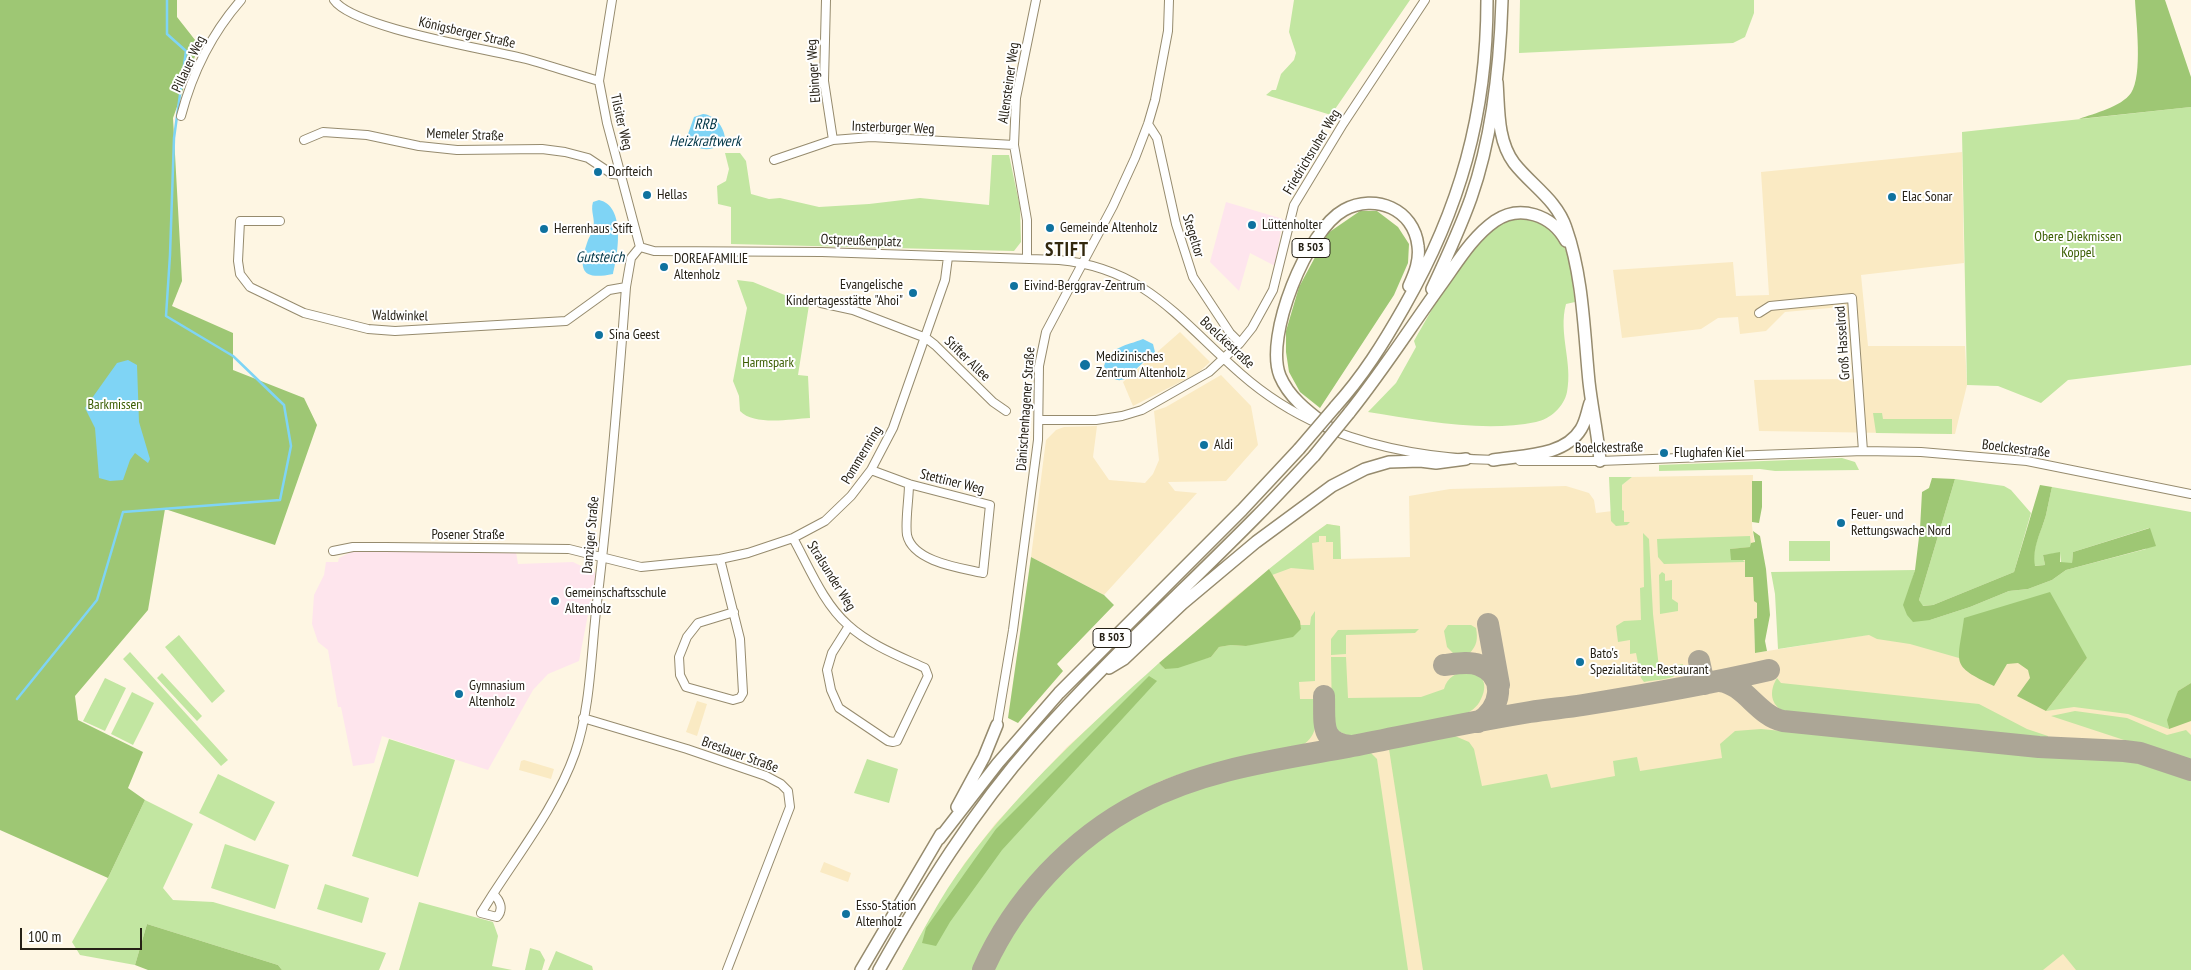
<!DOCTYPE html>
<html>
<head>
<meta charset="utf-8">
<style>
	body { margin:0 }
	#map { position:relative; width:2191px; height:970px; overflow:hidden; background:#fef6e3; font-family:"PT Sans Narrow",sans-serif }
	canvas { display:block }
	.scale { position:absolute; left:20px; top:928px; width:122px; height:22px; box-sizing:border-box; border:2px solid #262116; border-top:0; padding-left:6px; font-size:15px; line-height:18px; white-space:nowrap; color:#262116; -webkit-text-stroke:4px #fff; paint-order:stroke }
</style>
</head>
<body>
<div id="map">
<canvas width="2191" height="970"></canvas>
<div class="scale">100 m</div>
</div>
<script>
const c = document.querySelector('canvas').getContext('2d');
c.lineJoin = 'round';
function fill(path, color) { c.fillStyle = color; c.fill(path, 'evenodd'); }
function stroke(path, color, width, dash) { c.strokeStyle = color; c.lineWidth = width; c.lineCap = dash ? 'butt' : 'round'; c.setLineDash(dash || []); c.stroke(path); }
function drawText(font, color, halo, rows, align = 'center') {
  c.font = font + ' "PT Sans Narrow",sans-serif'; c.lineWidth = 4; c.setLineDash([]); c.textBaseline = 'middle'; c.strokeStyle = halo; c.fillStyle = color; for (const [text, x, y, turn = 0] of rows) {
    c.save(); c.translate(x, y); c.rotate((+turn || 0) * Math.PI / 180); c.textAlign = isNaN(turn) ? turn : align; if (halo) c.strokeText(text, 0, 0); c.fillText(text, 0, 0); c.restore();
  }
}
const built = new Path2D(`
	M1962,152l2,111 -103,12 7,71h97l2,39 -12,49 -196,-3 -5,-51 99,-1 -6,-68 -6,-4 -56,5 -19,19 -26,3 -2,-17 -20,1 -17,11 -79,9 -9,-68 120,-8 3,34 33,-1 -8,-123z
	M1180,332l30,30 -12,11 -65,33 -10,-24z
	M1221,375l30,31 7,39 -32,36 -58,1 7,9 22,2 -93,102 -73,-38 15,-117 10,-10 8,-3 33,-1 -4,31 16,23 36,3 8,-9 6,-14 -5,-49 12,-4z
	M1753,475l-1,51 6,46 -1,47h-3l1,34 162,-26 274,-81v424h-1289l23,-43 39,-63 31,-40 72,-77 163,-146 83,-67 14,-10 13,2 1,33 69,-2 -1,-61 41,-7 116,-3 23,7 5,7 2,13 25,-3 1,-25 10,-8z
	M697,701l10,3 -10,32 -11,-4z
	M524,760l30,9 -3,10 -32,-9 2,-9z
	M824,862l27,11 -3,9 -28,-10z`);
const education = new Path2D(`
	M1226,202l57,17 -8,47 -25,-13 -11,38 -29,-29z
	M351,552h165l2,12 55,-2 23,11 -17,88 -31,13 -15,16 -45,80 -106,-34 -8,27 -21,3 -12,-59h-3l-10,-57 -10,-8 -6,-18 2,-29 10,-20 2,-13h12l1,-4z`);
const green = new Path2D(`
	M1294,0h116l-79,115 -65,-20 6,-5h4l5,-16 13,-14 2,-7 -7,-21z
	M1520,0h234v13l-9,24 -12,6 -214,10z
	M2191,107v258l-123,15 -27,23 -43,-17 -31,-1 -5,-253z
	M725,153h15l6,8 5,33 18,5 11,-1 39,9 50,-3 51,-6 69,7 3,-50h17l11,52 1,35 -7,9 -283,-7v-37l-13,-3 -1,-18 9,-5 3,-12z
	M1529,217c42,14 41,47 46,85l-9,2c-8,29 7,59 1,88 -3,15 -17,27 -31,30 -53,11 -116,-2 -168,-10l28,-29 20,-36 -2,-6c19,-32 55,-102 88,-119 9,-4 17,-4 27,-5z
	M737,280l16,2 56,23 -11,70 10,1 2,42c-19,1 -56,8 -70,-7l-1,-15 -6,-15 14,-73z
	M1873,413h9l1,6h69v15l-76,-1z
	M1842,458l13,4 4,8 -84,1 -15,-2 -101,2v-6z
	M1609,477h23l-10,8v25l2,1v11h6l-3,3 -11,1 -5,-5z
	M1955,479l49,7 7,4 20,23 -17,59 -81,33 -11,1 -3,-6z
	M2052,487l139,25v171l-13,8 -10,35 1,3 -41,-15 -54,-7 -28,4 41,-53 -122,-40 -6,40 -49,-14 -33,-5 -8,-4 -91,14 -3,-55 -4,-22 144,-2 -5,17 20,33 40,-13 39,-16 19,-2 24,-9 14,-10 80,-21 3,-21 -76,24 -1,11h-11l-1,-10 -17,2 2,10 -11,1c-2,-20 7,-33 12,-51 2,-10 4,-19 6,-28z
	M1327,524l13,2 1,33h-8v-17h-7v-6h-7v6l-7,1 2,27 -23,-2 -19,7 -3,-6 44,-35z
	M1643,533l6,6 4,75 6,54 24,-4c-1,17 -26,15 -39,18l-3,-4 -5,-25 -6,1v-14l-12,2 -2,-16 8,-5 17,-1 -1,-32 4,-1z
	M1750,536l1,11 -21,2 15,13 -81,2 -6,-7 -1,-18z
	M1789,541h41v20h-41z
	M1662,572l3,2v7l7,-1v19l6,4v8l-18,3 -1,-39z
	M1315,611v70l-16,1 1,17h15c1,20 5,36 -14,47 -47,10 -96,17 -140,35 -11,5 -22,12 -33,19 -71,40 -121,96 -155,170h-71c19,-36 39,-75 64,-108 55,-74 124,-137 193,-199l6,6 46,-12 8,-10 12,-2 15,1 55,-17 -1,-4h10l1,-8z
	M1448,625h23l5,3c2,11 1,17 -6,25l-16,1 -7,-7 -3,-16z
	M1419,629l-4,4 -69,2v19l-15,1v-16l7,-9z
	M179,635l46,56 -13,12 -47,-56z
	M130,652l98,108 -7,6 -98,-107z
	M1331,657h15l2,41 73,-1 23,-8c7,-27 53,-21 37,10 -4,9 -11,13 -20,17l-112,20 -11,-5 -6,-9z
	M162,673l40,43 -5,5 -40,-43z
	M105,678l21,10 -21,43 -22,-10z
	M1777,678l4,5 198,21 48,25 21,7v3l-263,-27c-15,-7 -16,-21 -8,-34z
	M132,692l22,11 -21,42 -22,-11z
	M2075,711l52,7 40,17 19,-5 5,5v27l-140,-46z
	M1761,729l300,29h63l23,5 44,15v192h-115l-13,-16 -20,16h-620l-34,-221 66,-13 14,6 5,7 8,37 65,-12 4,14 64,-12 -2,-15 24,-4 3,14 82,-13 -2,-14 15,-13z
	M389,739l66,21 -37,117 -66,-21z
	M1370,752l7,7 31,211h-414c40,-86 119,-158 212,-184 53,-15 109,-23 164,-34z
	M867,759l31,10 -9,34 -35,-10z
	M218,774l57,28 -20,39 -56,-28z
	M145,800l48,24 -30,64 10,12 40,2 173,51 -7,17h-97l-4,-5 -131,-41 -12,41 -55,-10 -8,-13 36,-64z
	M225,844l64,21 -14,44 -64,-21z
	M325,884l44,14 -7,25 -45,-14z
	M419,902l74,20 5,14 -6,30 20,4h-113z
	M530,948l10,3 5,9 -3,10h-17z
	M556,951l36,15 1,4h-45z`);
const forest = new Path2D(`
	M0,0h177v17l22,28 -26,73 9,163 -10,25 61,27v37l71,28 13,27 -42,120 -110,-36 -17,101 -73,86 3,24 65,32 -15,36 17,12 -37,78 -108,-48z
	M2135,0h30l26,77v30l-112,12c16,-6 42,-12 52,-26 12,-18 5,-72 4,-93z
	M1360,211h17l21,16 11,17 -1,19 -14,32 -74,113 -20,-16 -11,-20 -3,-20v-21l13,-44 29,-54z
	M1932,478l23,1 -36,121 4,6 10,-1 81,-33 26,-87 12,2c-2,9 -4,18 -6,28 -5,18 -14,32 -11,51l10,-1 -2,-10 17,-3v10l12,1 1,-11 77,-24 6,18 -90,24 -14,10 -24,9 -19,2 -39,16 -40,13 -17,2 -6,-7 -4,-10 12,-35 5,-41 2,-37 7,-4z
	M1752,481h10v26l-3,16 -7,-1z
	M1753,531l7,5 6,33 4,46 -5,26 2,10 -12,2 -1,-34 3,-1v-15l-3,-2 -1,-24h-8v-17h-14l-1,-11 20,-2 1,-4 4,-1z
	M1031,557l73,38 10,10 -57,59 6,7 -45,52 -10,-5z
	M1269,569l31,52 1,8 -8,8 -47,9 -15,-1 -12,2 -8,10 -33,11 -13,1 -6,-6z
	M2050,592l37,66 -41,53 -29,-15 13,-18 -2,-8 -10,-7 -11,1 -13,22c-45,-21 -36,-22 -30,-68z
	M1149,676l8,5 -155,169 -52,72 -14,24 -14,-3 4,-15 70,-99z
	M2191,683v38l-22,8 -2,-9 11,-29z
	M147,924l131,41 4,5h-134l-13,-5z`);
const water = new Path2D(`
	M703,114c12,1 21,13 22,24l-5,8c-12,5 -21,4 -31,-3l-1,-9 6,-17z
	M599,200c27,6 19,54 14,74 -29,6 -36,-2 -26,-31 1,-5 5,-9 6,-14 3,-10 -3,-17 0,-27z
	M1143,339l10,5 2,8 -30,27c-11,4 -16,-3 -21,-13 6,-20 22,-20 39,-27z
	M128,360l9,5 2,57 11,37 -2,4 -13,-10 -5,7 -7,20 -13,1 -11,-3 -4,-50 -10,-20 32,-45z`);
const stream = new Path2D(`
	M17,699l80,-99 26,-88 157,-12 11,-54 -7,-41 -51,-49 -67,-40 4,-61 4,-117 12,-87 -19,-17v-34`);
const taxiway = new Path2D(`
	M1488,624l11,61
	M1699,661l5,23
	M1444,665c10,-1 25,-4 35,0 29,11 22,45 -1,57
	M1720,681c25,3 38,35 63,40l256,26 85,4 16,2 51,17
	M1324,696c1,26 -5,46 26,50
	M983,970c31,-70 89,-132 157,-167 65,-34 137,-43 208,-56 61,-12 121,-25 182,-35 18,-3 35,-4 53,-7 62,-10 125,-21 186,-35`);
const minor = new Path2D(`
	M334,0c19,28 154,49 192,59 25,7 49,15 73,22
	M612,0l-13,81 8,42 33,124
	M826,0l-2,81 9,59
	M181,116c11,-42 31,-83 60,-116
	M1148,124l9,14 19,86 17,53 37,56 10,10
	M304,140l19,-8 44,3 52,11 38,4 85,-1 23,3 23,6 24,16 9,1
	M774,160l59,-20 38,-3 143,8
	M280,221h-40l-2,40 2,13 10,13 54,26 64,16 27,2 171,-10 43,-31 17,-3
	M640,247l14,4 168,1 237,8c87,8 122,62 182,114 24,21 50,38 80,51
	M1027,259v-39l-13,-75 2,-47 20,-98
	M821,303l32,7 73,28 9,7 58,57 13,9
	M1759,313l11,-7 82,-8 11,153
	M1039,420h57l26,-4 20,-6 67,-38 31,-29 12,-15 21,-38 21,-85 49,-81 82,-124
	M1331,430c52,20 110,29 165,30
	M1520,461h80l263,-10 58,1 106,9 164,33
	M871,470l38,14 81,21 -7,68c-22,-5 -70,-11 -76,-38 -2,-14 2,-36 2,-51
	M793,538c16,29 30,65 55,87 22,20 51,31 77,43l3,8 -31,65 -4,1 -5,-1 -49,-33 -8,-18 -4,-20 5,-17 17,-27
	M333,551l20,-4h33l183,2 72,18 79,-8 28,-6 45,-15 32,-17 26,-25 20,-26 22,-42 52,-148 3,-23
	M720,559l20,80 3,54 -3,5 -7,2 -47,-13 -6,-12 -1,-18 8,-20 11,-14 36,-11
	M583,718l104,31 79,27 15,8 7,7 2,16 -63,163
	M997,725l16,-95 25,-190 1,-74 7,-34 67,-126 22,-48 13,-34 7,-24 13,-69 1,-31
	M493,894c29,-45 64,-90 82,-141 15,-43 16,-96 21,-142 13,-107 22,-216 30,-324l5,-29 9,-11
	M493,894c7,6 11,15 4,23l-16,-4z`);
const highway = new Path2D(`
	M1497,82c2,27 0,58 17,81 17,22 43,37 52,65 17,48 18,104 23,154 3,27 9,53 11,79
	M1432,289c14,-30 28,-60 39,-91 22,-63 29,-131 31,-198
	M1335,407c28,-31 48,-63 69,-100 56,-98 83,-193 83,-307
	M1349,413c33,-41 61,-85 92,-128 16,-22 31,-48 54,-64 25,-17 57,-6 71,20
	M1332,430c-19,-15 -42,-30 -52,-54 -16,-39 27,-146 64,-166 31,-17 70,-1 74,36 2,14 -3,27 -9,40
	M1493,460c29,-5 71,-3 88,-31 5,-8 6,-17 9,-26
	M1109,668l15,-9 58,-55 74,-62 76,-56 33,-17 24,-7 31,-1 16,2 30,-4
	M957,807l27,-50 13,-32
	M939,839l59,-76 61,-70 183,-183 57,-61
	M861,970l80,-136
	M879,970c45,-80 94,-159 155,-228 70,-79 149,-151 223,-226 19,-19 38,-40 57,-60`);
const highwayBridge = new Path2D(`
	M1299,449l36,-42
	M1314,456l35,-43`);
const markers = [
	[598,172,5,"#0f729f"],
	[647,195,5,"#0f729f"],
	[1892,197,5,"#0f729f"],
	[1252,225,5,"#0f729f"],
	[1050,228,5,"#0f729f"],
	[544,229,5,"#0f729f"],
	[664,267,5,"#0f729f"],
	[1014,286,5,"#0f729f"],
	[913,293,5,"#0f729f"],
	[599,335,5,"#0f729f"],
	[1085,365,6,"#0f729f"],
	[1204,445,5,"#0f729f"],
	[1664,453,5,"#0f729f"],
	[1841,523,5,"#0f729f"],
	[555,601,5,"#0f729f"],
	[1580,662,5,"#0f729f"],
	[459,694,5,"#0f729f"],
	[846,914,5,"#0f729f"]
];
const shields = [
	[1311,248,38],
	[1112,638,38]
];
const shieldNames = [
	["B 503",1311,248],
	["B 503",1112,638]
];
const streetNames = [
	["Königsberger Straße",467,33,13],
	["Pillauer Weg",189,64,-65],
	["Elbinger Weg",814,71,-94],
	["Allensteiner Weg",1009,83,-82],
	["Tilsiter Weg",621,122,77],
	["Insterburger Weg",893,128,2],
	["Memeler Straße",465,135,2],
	["Friedrichsruher Weg",1312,152,-59],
	["Stegeltor",1193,236,73],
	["Ostpreußenplatz",861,241,2],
	["Waldwinkel",400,316,1],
	["Boelckestraße",1227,343,43],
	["Groß Hasselrod",1843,343,-94],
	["Stifter Allee",967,359,44],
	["Dänischenhagener Straße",1026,409,-86],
	["Boelckestraße",1609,448,-1],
	["Boelckestraße",2016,449,7],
	["Pommernring",862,455,-59],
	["Stettiner Weg",952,482,14],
	["Posener Straße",468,535],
	["Danziger Straße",591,535,-85],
	["Stralsunder Weg",831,576,58],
	["Breslauer Straße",740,755,20]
];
const poiNames = [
	["Dorfteich",608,172],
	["Hellas",657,195],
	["Elac Sonar",1902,197],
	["Lüttenholter",1262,225],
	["Gemeinde Altenholz",1060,228],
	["Herrenhaus Stift",554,229],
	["DOREAFAMILIE",674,259],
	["Altenholz",674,275],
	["Evangelische",903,285,"right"],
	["Kindertagesstätte \"Ahoi\"",903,301,"right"],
	["Eivind-Berggrav-Zentrum",1024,286],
	["Sina Geest",609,335],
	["Medizinisches",1096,357],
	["Zentrum Altenholz",1096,373],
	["Aldi",1214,445],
	["Flughafen Kiel",1674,453],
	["Feuer- und",1851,515],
	["Rettungswache Nord",1851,531],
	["Gemeinschaftsschule",565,593],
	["Altenholz",565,609],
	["Bato's",1590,654],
	["Spezialitäten-Restaurant",1590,670],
	["Gymnasium",469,686],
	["Altenholz",469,702],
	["Esso-Station",856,906],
	["Altenholz",856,922]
];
const parkNames = [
	["Obere Diekmissen",2078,237],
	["Koppel",2078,253],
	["Harmspark",768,363],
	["Barkmissen",115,405]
];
const waterNames = [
	["RRB",705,125],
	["Heizkraftwerk",705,142],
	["Gutsteich",600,258]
];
const districtNames = [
	["STIFT",1067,251]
];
fill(built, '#faeac3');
fill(education, '#fee5ed');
fill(green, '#c2e6a1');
fill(forest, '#9ec774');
fill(water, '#7fd4f5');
stroke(stream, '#7fd4f5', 2.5);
stroke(taxiway, '#aca696', 22);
stroke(minor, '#968b6e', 10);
stroke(highway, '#968b6e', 14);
stroke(minor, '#fff', 8);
stroke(highway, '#fff', 11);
stroke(highwayBridge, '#968b6e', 14, []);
stroke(highwayBridge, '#fff', 11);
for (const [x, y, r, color] of markers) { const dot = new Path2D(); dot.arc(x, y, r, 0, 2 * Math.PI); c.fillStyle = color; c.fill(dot); stroke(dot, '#fff', 2); }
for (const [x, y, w] of shields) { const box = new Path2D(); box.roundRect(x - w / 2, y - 9.5, w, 19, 4); c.fillStyle = '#fff'; c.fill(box); stroke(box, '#262116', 1); }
drawText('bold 12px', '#262116', null, shieldNames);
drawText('14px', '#262116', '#fff', streetNames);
drawText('14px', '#262116', '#fff', poiNames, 'left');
drawText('14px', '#3a5d00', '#fff', parkNames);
drawText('italic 15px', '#003546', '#fff', waterNames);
c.letterSpacing = '1px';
drawText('bold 19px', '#32280e', '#fff', districtNames);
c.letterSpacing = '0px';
</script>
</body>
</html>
